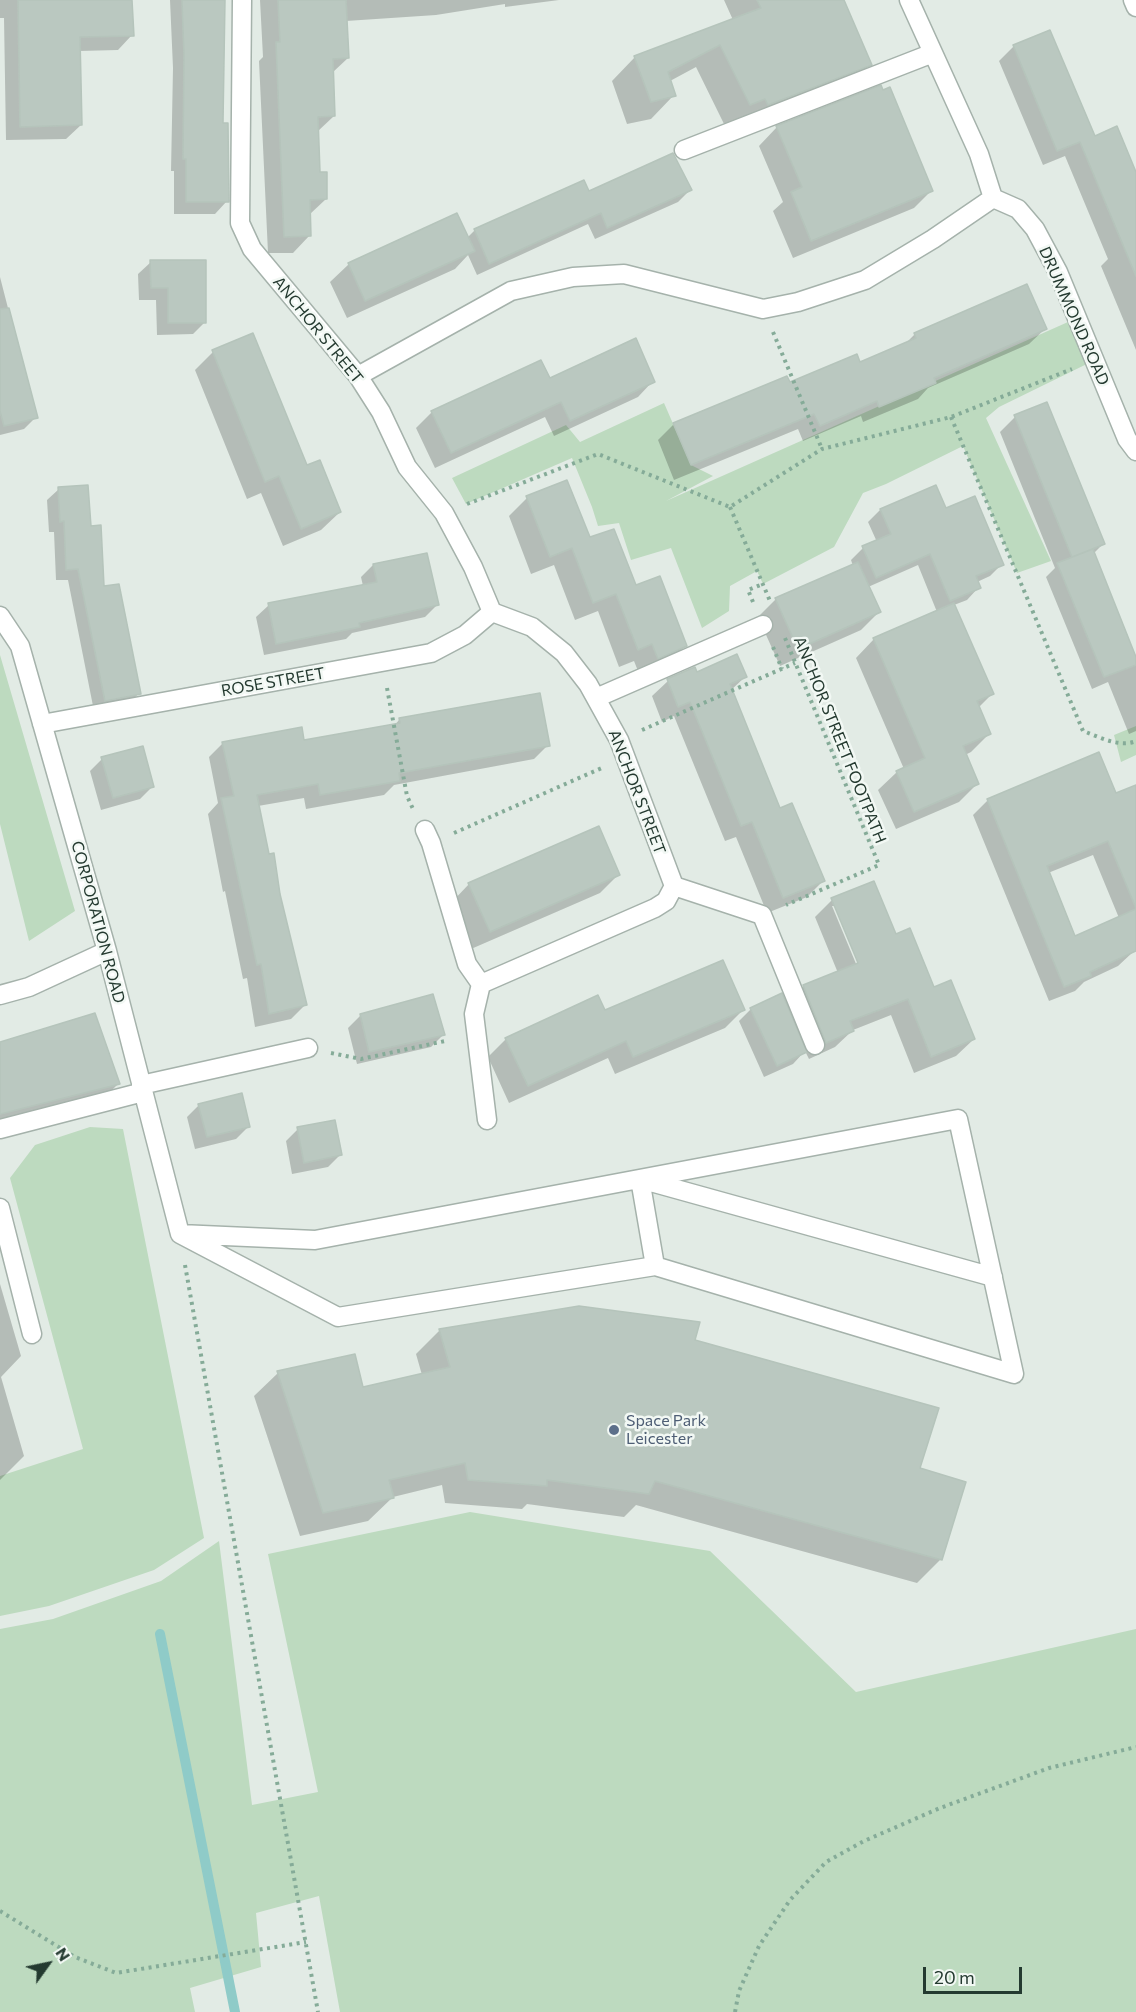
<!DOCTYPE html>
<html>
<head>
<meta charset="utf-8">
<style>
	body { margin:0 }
	#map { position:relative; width:1136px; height:2012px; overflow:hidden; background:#e2ebe5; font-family:Commissioner,sans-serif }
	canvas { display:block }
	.north { position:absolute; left:18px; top:1934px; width:60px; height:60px; -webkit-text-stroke:4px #f2f8f4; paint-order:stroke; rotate:57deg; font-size:16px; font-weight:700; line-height:24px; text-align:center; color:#243a30 }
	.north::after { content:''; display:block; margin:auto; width:21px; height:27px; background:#243a30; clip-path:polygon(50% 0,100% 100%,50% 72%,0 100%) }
	.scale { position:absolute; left:923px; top:1967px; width:99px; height:27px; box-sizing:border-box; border:3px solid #243a30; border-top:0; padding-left:8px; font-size:18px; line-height:21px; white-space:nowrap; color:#243a30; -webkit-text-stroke:4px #f2f8f4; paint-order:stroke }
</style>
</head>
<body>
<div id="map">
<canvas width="1136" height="2012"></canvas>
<div class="north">N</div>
<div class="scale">20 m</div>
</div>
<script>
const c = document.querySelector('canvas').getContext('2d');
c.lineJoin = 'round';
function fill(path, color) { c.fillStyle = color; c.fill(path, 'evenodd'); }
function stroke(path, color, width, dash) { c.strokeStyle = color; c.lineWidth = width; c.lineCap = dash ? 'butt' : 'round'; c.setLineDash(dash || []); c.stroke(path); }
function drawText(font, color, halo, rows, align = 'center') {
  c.font = font + ' Commissioner,sans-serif'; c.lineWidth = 5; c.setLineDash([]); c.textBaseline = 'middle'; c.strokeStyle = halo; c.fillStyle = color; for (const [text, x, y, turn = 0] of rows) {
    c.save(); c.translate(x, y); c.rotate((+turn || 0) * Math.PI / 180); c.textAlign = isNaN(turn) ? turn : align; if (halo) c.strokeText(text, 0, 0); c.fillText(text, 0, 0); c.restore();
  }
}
const green = new Path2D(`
	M1077,318l18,42 -96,47 -13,11 65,143 -34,12 -54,-127 -77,38 -23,9 -29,54 -71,37 -6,-13 -27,15 -1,25 -27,17 -31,-80 -40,12 -12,-37 -21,3 -6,-19 -20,-49 -106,46 -14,-26 114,-53 14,17 84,-39 27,62 22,11 -47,25z
	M0,655l75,256 -46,30 -29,-117z
	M1136,726v29l-15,7 -7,-27z
	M90,1127l33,2 81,409 -50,32 -105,36 -49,10v-140l83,-27 -73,-271 25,-33z
	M470,1512l240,39 146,141 280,-63v383h-796l-21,-116 -63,17 5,54 -71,21 5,24h-195v-383l53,-10 108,-38 58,-40 33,264 66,-13 -50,-238z`);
const shadow = new Path2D(`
	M0,0h131l1,35 -14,15 -39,1 2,74 -15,14 -60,1 -2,-122h-4z
	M170,0h53l-2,124 6,77 -12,13h-41v-43h-3l2,-103z
	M260,0h299l-54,7v-3l-69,11 -90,6 2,37 -16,15 2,43 -17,16 2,42 7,25 -17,16 1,20 -17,18h-25l-9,-192 4,-4z
	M724,0h119l27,64 -23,24 -121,40 -30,-61 -26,14 4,14 -23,24 -24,5 -15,-43 23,-24 98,-37z
	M1014,46l80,92 42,38v174l-35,-84 7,-7 -43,-103 -22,9 -44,-104z
	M777,127l155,63 -18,18 -121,50 -20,-47 10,-9 -24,-56z
	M690,190l-12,12 -83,37 -7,-15 -111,51 -9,-20 -13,14 -108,49 -17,-36 19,-18 118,-26 8,-8 113,-37z
	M151,262l54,60 -12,12 -36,1 -1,-35h-17l-1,-26z
	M0,277l36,140 -12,12 -24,6z
	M1046,328l-17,16 -101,44 -10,11 -55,23 -2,-6 -58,25 -5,-12 -124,51 -16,-40 16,-16 185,-60 46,-20 10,-10z
	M213,352l93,115 34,45 -19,18 -38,16 -22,-53 -14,6 -52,-129z
	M549,380l104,1 -15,16 -84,39 -9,-19 -110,51 -19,-40 16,-16z
	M1015,417l88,127 -10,10 43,107v70l-7,3 -21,-52 -16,7 -46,-112 9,-9 -55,-136z
	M935,487l10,23 57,54 -12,12 -13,6 2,5 -12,13 -13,5 39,88 -15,15 11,26 -18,18 -6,3 12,29 -18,18 -63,27 -18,-39 19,-18 7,-3 -48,-111 18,-19 63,-27 -19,-47 -50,22 11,25 -18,18 -81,36 -22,-49 18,-18 77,-33 -2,-6 12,-12 14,-6 -9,-20 12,-12z
	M59,489l30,38 14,61 36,105 -11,12 -34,6 -26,-131h-12l-2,-48h-5l-2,-32z
	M527,498l62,41 46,48 50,59 -18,18 -27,12 -6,-15 -15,6 -21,-56 -23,9 -21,-55 -23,9 -22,-58z
	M373,565l64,40 -12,12 -73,16 -6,6 -82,16 -8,-38 13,-12 94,-19 -2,-9z
	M696,674l49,3 -15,14 49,119 44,71 -16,16 -40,16 -31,-76 -11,4 -51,-125 -12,6 -10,-26 16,-15z
	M399,720l149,25 -14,14 -140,26 -10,10 -78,14 -2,-11 -46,8 10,49 37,150 -14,14 -36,8 -8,-49 -4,1 -18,-88 -2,1 -15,-78 10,-11 -9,-46 14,-14 80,-1 91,-16z
	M102,759l50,28 -12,12 -39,11 -11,-39z
	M1136,786v155l-3,11 -15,14 -34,16 -9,9 -26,10 -76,-186 15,-15 127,-5zM1093,855l26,63 -45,20 -26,-65z
	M619,874l-19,19 -129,56 -20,-46 18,-19z
	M832,900l63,36 39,53 40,50 -18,17 -42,17 -23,-58 -38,15 -18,17 -26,12 -4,-8 -12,13 -29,13 -25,-56 12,-12 33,-3 20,-20 34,-13 -23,-56zM832,906h4l26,64 -3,1z
	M743,1010l-18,18 -110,46 -7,-16 -99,45 -21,-46 18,-18 98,-27z
	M360,1016l83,19 -12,12 -74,17 -9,-36z
	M0,1043l118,41 -23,23 -95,24z
	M199,1105l49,22 -12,12 -41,10 -8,-32z
	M298,1129l42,26 -12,12 -36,7 -6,-33z
	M0,1284l21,72 -20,21 23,79 -24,24z
	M440,1330l253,11 226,128 45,14 -24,77 -23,23 -281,-78 -12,12 -97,-13 -5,5 -77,-6 -3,-18 -49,12 -25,24 -68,15 -46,-140 24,-23 84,16 60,-14 -6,-21z`);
const stream = new Path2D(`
	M160,1634l75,378`);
const building = new Path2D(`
	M18,0h114l2,36 -54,1 2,88 -62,2z
	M182,0h43l-2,123h5l1,79h-43v-43h-3l1,-104z
	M278,0h68l3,58 -16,1 2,57 -17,1 2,55h7v27l-17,1 1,36 -27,1 -8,-195h4z
	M757,0h87l28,65 -104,40 -3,-6 -15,6 -30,-60 -52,27 8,24 -25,6 -17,-46 127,-48z
	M1050,30l45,106 22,-10 19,46v104l-56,-134 -23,9 -44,-106z
	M881,85l2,5 7,-3 43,104 -122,50 -20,-49 11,-5 -26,-61z
	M673,153l19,37 -85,38 -6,-15 -112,51 -15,-35 110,-49 5,11z
	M457,213l18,38 -110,50 -17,-38z
	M150,260h56v63h-38v-35h-17z
	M1027,284l20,45 -113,49 2,5 -57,24 -2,-6 -57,25 -6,-12 -123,51 -18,-42 114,-47 3,6 67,-28 3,8 56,-24 -2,-5z
	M9,308l29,110 -34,8 -4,-15v-102z
	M253,333l54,132 13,-5 21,52 -40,17 -22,-53 -14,6 -53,-132z
	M636,338l19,44 -85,39 -9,-19 -110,51 -20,-42 110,-51 9,18z
	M1047,402l58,142 -33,13 -58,-142z
	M567,480l23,57 24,-8 22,56 24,-9 27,70 -29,13 -6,-15 -14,6 -22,-56 -23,9 -21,-55 -22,9 -24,-61z
	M88,485l3,41 10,-1 3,61 15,-2 22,110 -36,7 -27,-132 -12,1 -2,-49 -4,1 -2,-35z
	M936,485l10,23 29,-12 29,69 -28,11 5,12 -31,13 -20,-47 -54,24 -14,-32 29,-12 -11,-25z
	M1093,549l43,108v8l-32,12 -47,-114z
	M427,553l12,52 -80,18 1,4 -84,17 -8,-41 109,-21 -4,-18z
	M858,562l23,50 -83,37 -23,-51z
	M954,603l40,91 -17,7 14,33 -28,12 16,38 -65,28 -18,-41 29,-13 -52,-120z
	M737,654l10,23 -17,7 50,124 12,-5 33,78 -42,17 -31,-76 -11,4 -51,-124 -12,5 -11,-28 28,-12 2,5z
	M540,693l10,53 -151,27 1,8 -80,14 -2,-11 -61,11 12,59 5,-1 6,41 27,111 -38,9 -8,-50 -4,1 -36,-167 13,-2 -12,-54 80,-15 2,13 96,-17 -1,-5z
	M143,746l11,41 -41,11 -12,-41z
	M1099,752l17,41 20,-8v123l-28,-67 -61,25 28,70 61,-27v42l-46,21 1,4 -27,11 -77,-188z
	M599,826l21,49 -130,57 -22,-49z
	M874,881l22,53 14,-6 24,59 17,-7 24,59 -44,18 -23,-58 -58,22 4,10 -28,12 -23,-58 55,-22 -27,-65z
	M723,960l22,50 -112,47 -7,-16 -98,45 -23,-48 93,-43 7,15z
	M782,993l25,59 -30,14 -27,-58z
	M433,994l12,41 -76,17 -9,-38z
	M95,1013l25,71 -120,30v-72z
	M242,1093l8,34 -43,10 -9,-33z
	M335,1120l7,35 -38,8 -7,-36z
	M579,1306l121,16 -5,18 244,68 -19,60 46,14 -24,78 -287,-79 -6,13 -102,-14v6l-79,-6 -3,-17 -76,17 5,18 -71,15 -46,-142 78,-17 8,33 87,-20 -11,-38z`);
const path = new Path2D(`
	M773,332l49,117
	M951,417l132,314c17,6 36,17 53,10
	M467,504l131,-50 132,53 92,-58 129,-32 121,-48
	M730,507l40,94
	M753,602l-5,-12 15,-6
	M785,638l94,227 -93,40
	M773,647l9,22
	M387,688l20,108 6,13
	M642,730l153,-67
	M454,833l150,-66
	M331,1053l30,6 84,-18
	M185,1265l133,747
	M0,1911l75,46 41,16 190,-31
	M735,2012l4,-21 20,-45 31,-46 36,-38 38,-21 76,-33 109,-40 87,-21`);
const minor = new Path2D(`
	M242,0l-2,223 12,26 106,127 23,36 26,55 37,46 29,54 19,45 40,15 32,26 24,31 31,56 55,146 -8,15 -11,7 -174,76 -14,-20 -36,-121 -6,-13
	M909,0l70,154 14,44 25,11 17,20 23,43 69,167 9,12
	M1133,0l3,7
	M684,150l249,-97
	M358,376l153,-85 62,-14 51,-3 139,35 35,-7 67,-22 68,-41 60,-41
	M0,616l20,30 87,305 73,283
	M596,698l167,-73
	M42,724l389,-71 34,-18 27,-23
	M674,886l88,29 53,130
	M481,984l-7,30 13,106
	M0,995l29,-8 78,-36
	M141,1085l167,-37
	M958,1119l56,255 -359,-108 -317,51 -158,-83 135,6z
	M0,1129l143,-37
	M0,1208l32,126
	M655,1266l-15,-87 353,98`);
const markers = [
	[614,1430,6,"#5c6f8a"]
];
const streetNames = [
	["DRUMMOND ROAD",1074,316,66],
	["ANCHOR STREET",318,330,51],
	["ROSE STREET",273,682,-10],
	["ANCHOR STREET FOOTPATH",840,740,68],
	["ANCHOR STREET",637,792,69],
	["CORPORATION ROAD",98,922,75]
];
const serviceNames = [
	["Space Park",626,1421],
	["Leicester",626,1439]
];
fill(green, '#bddabf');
fill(shadow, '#0003');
stroke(stream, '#8fcbc8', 10);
fill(building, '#bac8c0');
stroke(building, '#b5c4bb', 1.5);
stroke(minor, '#a5b2ab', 21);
stroke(path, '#85ab98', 4, [3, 4.5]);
stroke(minor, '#fff', 18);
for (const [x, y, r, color] of markers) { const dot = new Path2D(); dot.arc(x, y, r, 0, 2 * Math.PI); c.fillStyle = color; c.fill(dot); stroke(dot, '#f2f8f4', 2); }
drawText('16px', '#243a30', '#f2f8f4', streetNames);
drawText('16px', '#4e5e75', '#f2f8f4', serviceNames, 'left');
</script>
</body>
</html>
